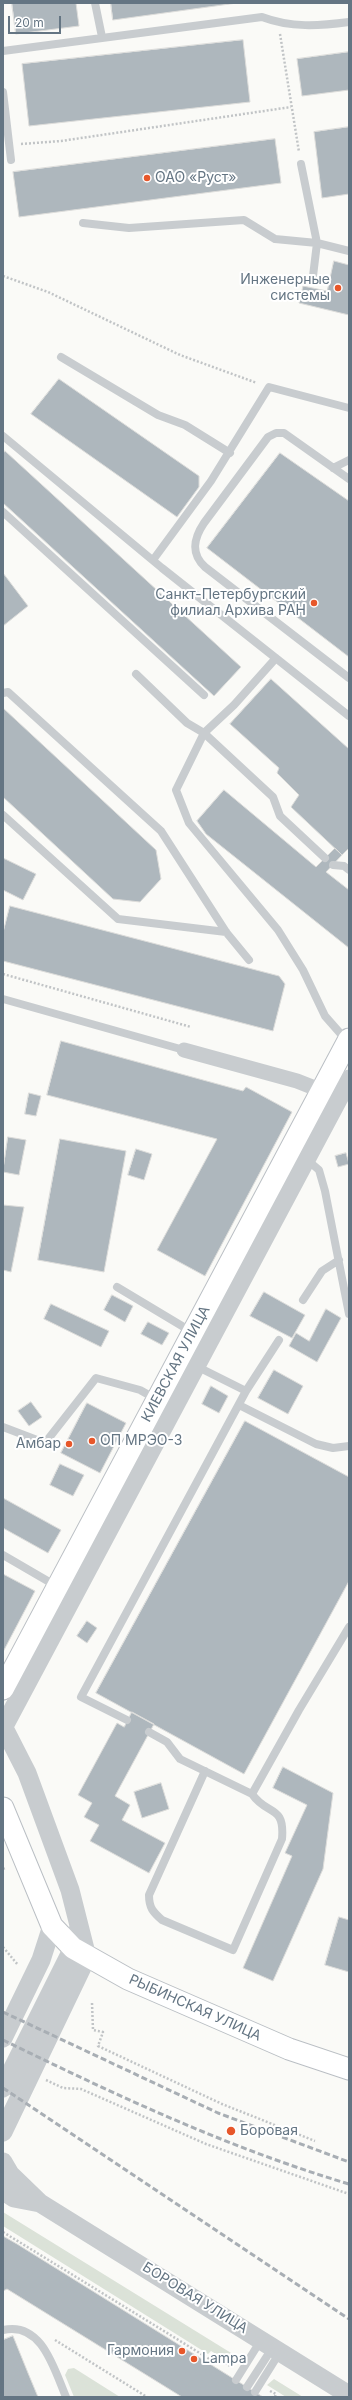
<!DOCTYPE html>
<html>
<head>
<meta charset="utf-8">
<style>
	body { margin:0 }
	#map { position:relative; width:352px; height:2400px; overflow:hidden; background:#fafaf7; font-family:Inter,sans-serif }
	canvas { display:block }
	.frame { position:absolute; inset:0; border:4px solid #647583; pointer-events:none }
	.scale { position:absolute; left:8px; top:16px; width:53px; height:18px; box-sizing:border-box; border:2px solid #647583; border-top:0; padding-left:5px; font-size:12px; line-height:14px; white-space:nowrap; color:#647583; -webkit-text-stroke:3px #fff; paint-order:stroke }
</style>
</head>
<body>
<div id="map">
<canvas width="352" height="2400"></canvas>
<div class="frame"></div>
<div class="scale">20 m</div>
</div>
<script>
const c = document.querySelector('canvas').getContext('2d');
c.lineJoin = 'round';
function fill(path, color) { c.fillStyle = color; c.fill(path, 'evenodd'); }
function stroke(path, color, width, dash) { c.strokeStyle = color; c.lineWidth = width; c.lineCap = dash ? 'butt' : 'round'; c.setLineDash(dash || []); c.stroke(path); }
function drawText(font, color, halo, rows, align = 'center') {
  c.font = font + ' Inter,sans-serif'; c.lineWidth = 4; c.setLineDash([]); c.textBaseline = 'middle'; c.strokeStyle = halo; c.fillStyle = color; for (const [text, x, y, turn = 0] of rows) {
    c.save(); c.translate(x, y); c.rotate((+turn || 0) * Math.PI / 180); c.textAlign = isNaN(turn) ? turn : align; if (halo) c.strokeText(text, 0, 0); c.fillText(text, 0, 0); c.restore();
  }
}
const green = new Path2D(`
	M3,2212l233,144 -1,9 -24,-14 -3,3 -205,-128z
	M74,2368l46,29h-46l-9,-22 3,-6z
	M274,2379l29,18h-17l-19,-12z`);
const building = new Path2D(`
	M12,3h64l3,23 -63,8z
	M111,3h126l-124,17z
	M243,40l7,62 -221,24 -7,-62z
	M349,52v38l-47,6 -5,-37z
	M349,127v67l-27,4 -8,-66z
	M275,139l6,44 -262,34 -6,-45z
	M334,261l15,4v50l-50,-12 4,-17 24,5z
	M59,379l140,97v11l-22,30 -146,-103z
	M5,451l236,216 -27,29 -211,-193v-49z
	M280,453l69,48v156l-142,-109z
	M3,573l25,33 -25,20z
	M271,679l78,70v99l-7,7 -51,-48 8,-12 -22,-22 2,-5 -49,-44z
	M3,708l153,142 5,29 -21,23 -27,-3 -110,-102z
	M224,790l92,77 19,-19 7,7 -16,17 23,18v58l-143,-114 -9,-13z
	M3,858l33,16 -13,26 -20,-10z
	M10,906l269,70 6,8 -12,47 -270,-70v-28z
	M61,1041l182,50 3,-4 46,25 -87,164 -48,-26 60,-111 -170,-44z
	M29,1093l12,3 -5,20 -11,-2z
	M8,1137l18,3 -7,35 -16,-3z
	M60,1139l66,12 -22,121 -66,-12z
	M136,1149l16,5 -8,26 -16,-5z
	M346,1153l3,11 -11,3 -3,-11z
	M3,1205l21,2 -13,65 -8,-2z
	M264,1292l41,23 -13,23 -42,-22z
	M112,1295l21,11 -8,16 -21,-12z
	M51,1304l58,27 -8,16 -57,-28z
	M326,1309l15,9 -24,44 -28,-16 7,-13 13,8z
	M148,1322l21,11 -7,12 -21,-11z
	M274,1370l29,16 -15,28 -30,-16z
	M211,1386l17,10 -9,17 -17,-9z
	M31,1402l11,15 -13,9 -11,-15z
	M87,1403l39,20 -26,50 -39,-20z
	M245,1421l104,56v104l-105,193 -148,-81z
	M60,1464l24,11 -11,21 -23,-11z
	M3,1498l58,32 -13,23 -45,-25z
	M3,1574l32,17 -32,61z
	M87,1621l10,7 -10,15 -10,-7z
	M132,1712l22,12 -39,72 15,9 -8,15 43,23 -16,30 -59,-32 9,-16 -15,-8 8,-14 -14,-8 39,-72 7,4z
	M283,1767l50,26 -10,76 -50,112 -30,-13 49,-112 -7,-3 22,-48 -34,-17z
	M161,1783l8,26 -27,9 -8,-26z
	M339,1917l10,3v52l-24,-7z
	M3,2236l14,8 246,153h-81l-175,-108 -4,2z
	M13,2336l15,37 10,24h-35v-57z`);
const path = new Path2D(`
	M280,34l19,118
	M21,144l40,-3 230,-34
	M3,276l45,16 132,63 77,28
	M3,974l188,53
	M3,1869l2,-1
	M3,1947l15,18
	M92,2003l1,27 10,2 -5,14 124,58 93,37
	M46,2080l17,8 18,1 125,55 143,50
	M3,2232l208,128 3,-5 16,11
	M55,2340l92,57
	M270,2391l6,3 -1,3`);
const service = new Path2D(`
	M95,3l7,34
	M3,51l259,-34c29,11 57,9 87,5
	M3,92l8,68
	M301,164l16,79 -4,33
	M83,223l46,5 115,-8 31,19 42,4 32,8
	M61,357l97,58 27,10 45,28
	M3,436l159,132 187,148
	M333,468l16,-8
	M349,479l-65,-46h-8l-8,4 -64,86c-10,15 -14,30 1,44l144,111
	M3,512l201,183
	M153,560l58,-79 58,-94 80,21
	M276,658l-42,47 -30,28 -28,57 13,33 89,107 25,40 22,46 22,25
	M136,674l51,49 17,10 69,64 7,19 45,42
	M3,693l5,-1 153,139 65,101 23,28
	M3,815l115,104 108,13
	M333,865l11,1 5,4
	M3,999l181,51
	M305,1158l14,12 6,21 24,123
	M117,1287l75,45
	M303,1300l19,-29 17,-11
	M196,1366l50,25
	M239,1405l77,39 17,4 16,-2
	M3,1427l42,16 51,-65 44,12 16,9
	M3,1555l55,32
	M127,1720l-46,-23 165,-306 33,-51
	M149,1732l18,10 13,17 72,35 47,-84 50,-83
	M205,1771l-56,124c0,13 4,17 13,25l71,30 49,-111c3,-35 -15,-23 -30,-45
	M3,2330c39,-9 51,39 63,67
	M236,2380l25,-40
	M247,2387l26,-40
	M255,2392l25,-40`);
const minor = new Path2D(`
	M184,1050l113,31 33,13`);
const tertiary = new Path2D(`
	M3,1726l24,47 43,117 17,67 -84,175
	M3,1728l346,-649
	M3,2038l38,-78 11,-34
	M3,2088l70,-140 2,-14
	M3,2162l7,12 30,29 309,192
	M3,2191l11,7 26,5`);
const secondary = new Path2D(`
	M3,1689l346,-650
	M3,1808l49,118 21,22 55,31 161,70 60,20`);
const rail = new Path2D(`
	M3,2012l215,101 131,49
	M3,2040c113,55 225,108 346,144
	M3,2088l346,231`);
const markers = [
	[147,178,4,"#e7572a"],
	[338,288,4,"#e7572a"],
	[314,603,4,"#e7572a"],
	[92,1441,4,"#e7572a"],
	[69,1444,4,"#e7572a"],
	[231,2131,5,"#e7572a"],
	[182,2351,4,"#e7572a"],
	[194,2359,4,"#e7572a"]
];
const poiNames = [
	["ОАО «Руст»",155,178],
	["Инженерные",330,280,"right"],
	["системы",330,296,"right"],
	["Санкт-Петербургский",306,595,"right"],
	["филиал Архива РАН",306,611,"right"],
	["ОП МРЭО-3",100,1441],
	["Амбар",61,1444,"right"],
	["Боровая",240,2131],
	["Гармония",174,2351,"right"],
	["Lampa",202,2359]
];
const streetNames = [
	["КИЕВСКАЯ УЛИЦА",176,1364,-62],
	["РЫБИНСКАЯ УЛИЦА",195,2008,24],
	["БОРОВАЯ УЛИЦА",195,2298,32]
];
fill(green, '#dbe2d8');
fill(building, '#aeb7bd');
stroke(building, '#dcdcda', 1);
stroke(secondary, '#babfc4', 23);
stroke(path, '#c1c4c6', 2.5, [2, 2]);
stroke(service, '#c8cccf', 8);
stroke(minor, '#c8cccf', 15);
stroke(tertiary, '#c8cccf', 19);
stroke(secondary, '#fff', 21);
stroke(rail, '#a8aeb4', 3, [6, 3]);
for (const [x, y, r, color] of markers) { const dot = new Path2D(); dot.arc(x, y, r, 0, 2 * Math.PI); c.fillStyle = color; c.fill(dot); stroke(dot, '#fff', 1.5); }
drawText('14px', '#647583', '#fff', poiNames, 'left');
drawText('14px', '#647583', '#fff', streetNames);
</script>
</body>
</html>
